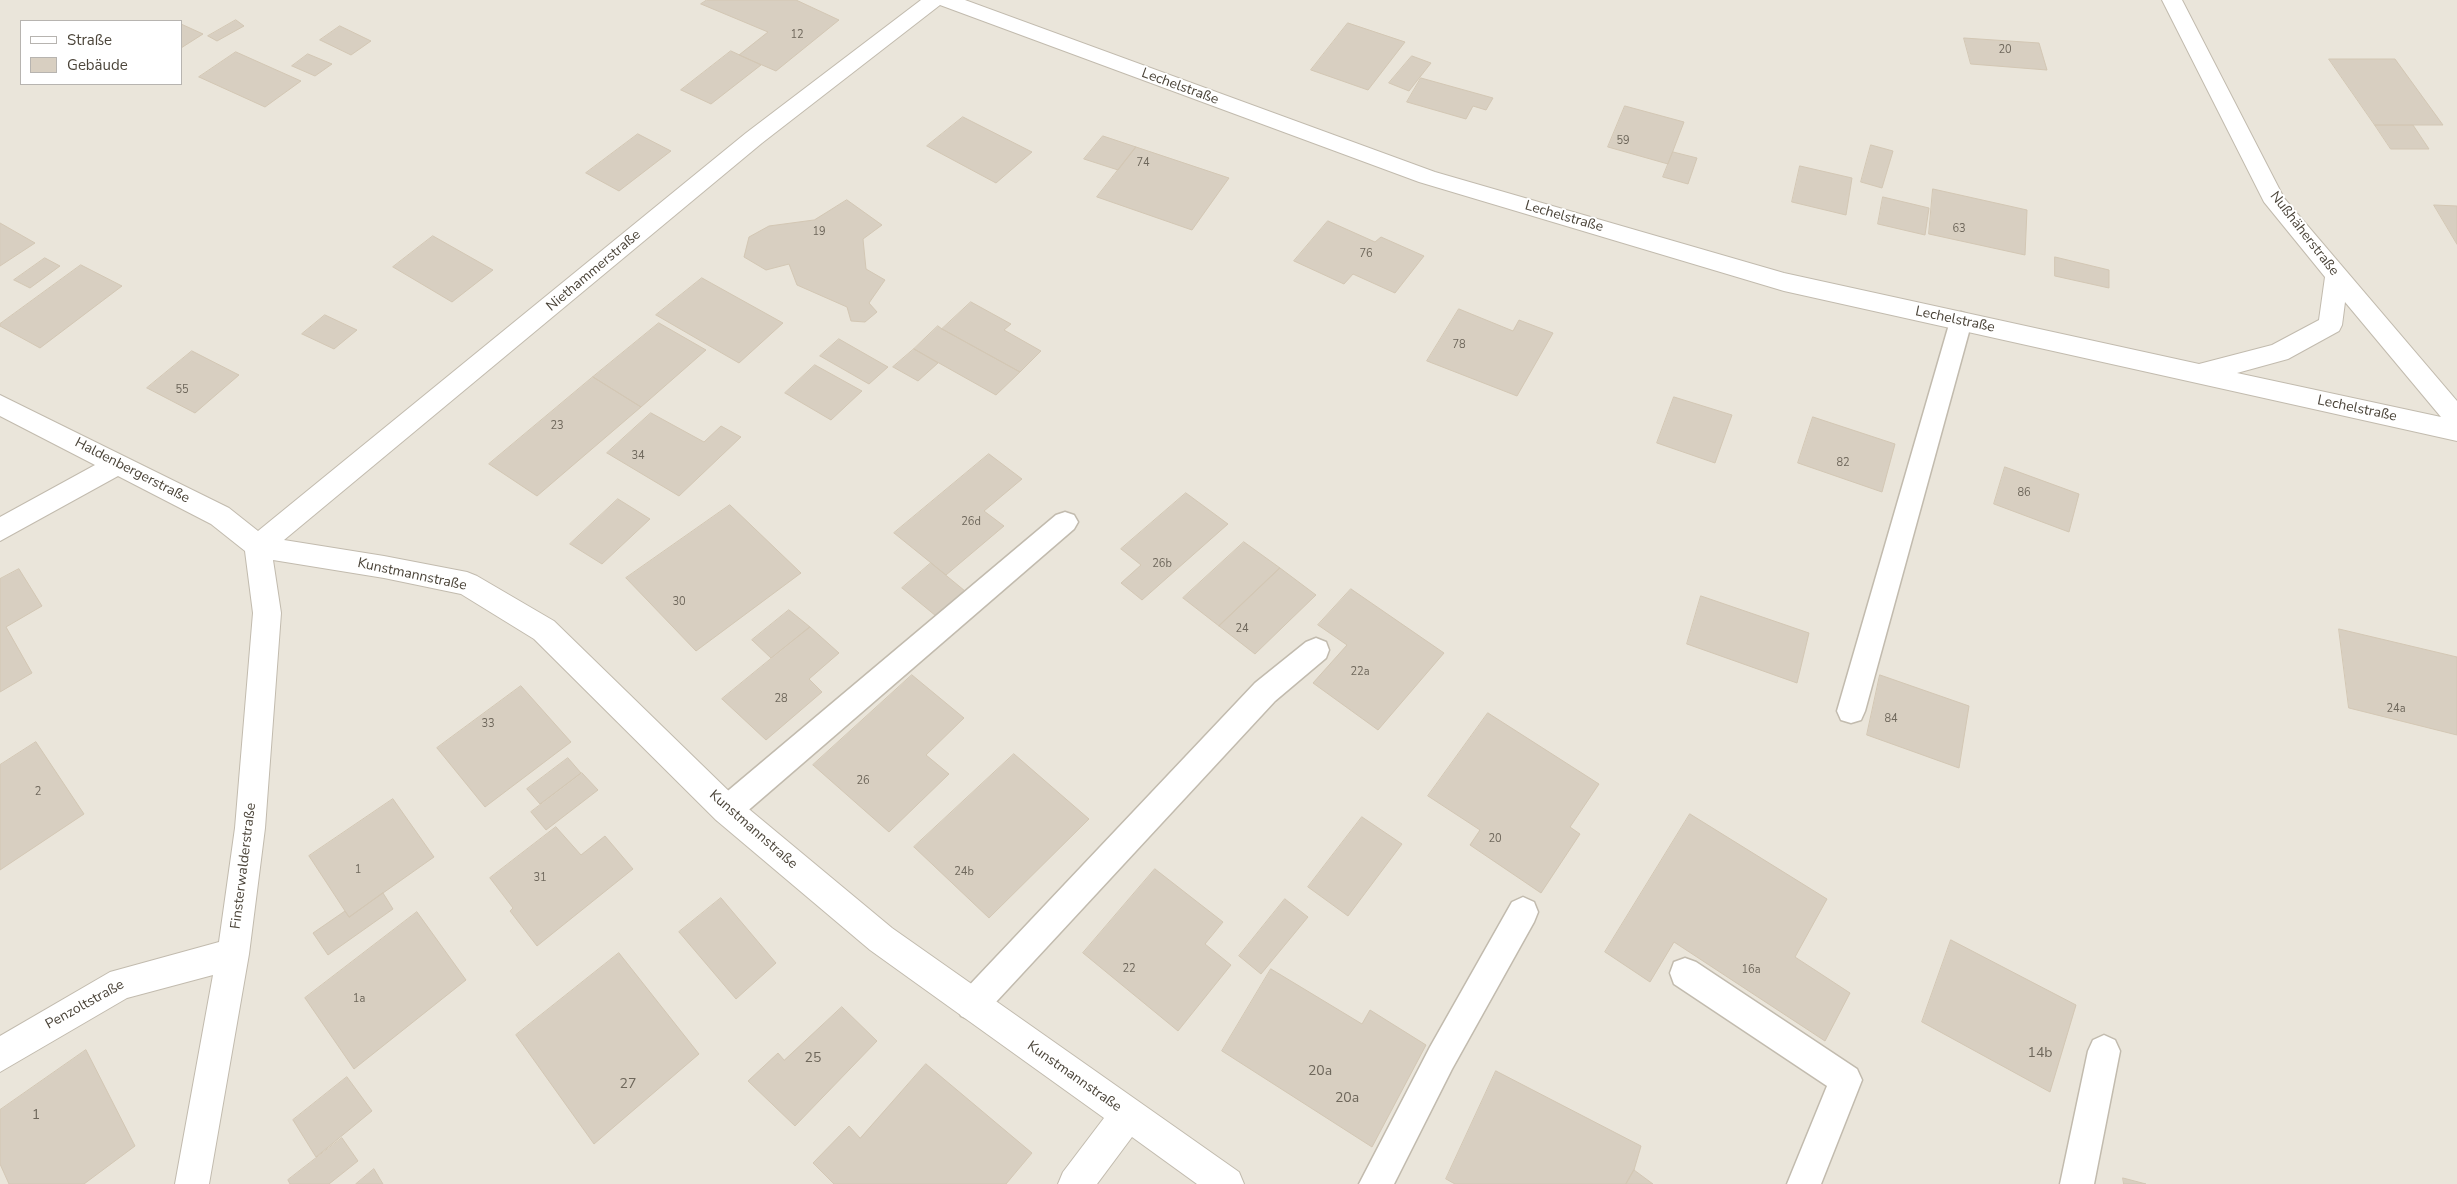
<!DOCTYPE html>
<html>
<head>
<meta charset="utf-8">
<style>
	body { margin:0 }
	#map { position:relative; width:2457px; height:1184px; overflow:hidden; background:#f6f3ec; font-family:"Nunito Sans",sans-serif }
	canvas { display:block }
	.legend { position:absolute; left:20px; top:20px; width:162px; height:65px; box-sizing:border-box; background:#fff; border:1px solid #b7b4b0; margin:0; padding:6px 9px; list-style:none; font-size:15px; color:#4b4439 }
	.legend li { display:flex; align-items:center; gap:10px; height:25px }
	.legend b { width:25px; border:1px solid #b7b4b0 }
</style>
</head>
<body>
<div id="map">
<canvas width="2457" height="1184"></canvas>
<ul class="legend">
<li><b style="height:6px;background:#fff"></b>Straße</li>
<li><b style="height:14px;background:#d8cfc1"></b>Gebäude</li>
</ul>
</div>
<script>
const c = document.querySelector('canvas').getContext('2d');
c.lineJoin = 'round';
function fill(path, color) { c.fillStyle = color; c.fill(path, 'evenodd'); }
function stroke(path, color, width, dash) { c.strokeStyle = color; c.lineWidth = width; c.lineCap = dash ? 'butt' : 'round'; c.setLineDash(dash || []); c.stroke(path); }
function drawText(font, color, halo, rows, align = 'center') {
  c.font = font + ' "Nunito Sans",sans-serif'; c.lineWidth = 4; c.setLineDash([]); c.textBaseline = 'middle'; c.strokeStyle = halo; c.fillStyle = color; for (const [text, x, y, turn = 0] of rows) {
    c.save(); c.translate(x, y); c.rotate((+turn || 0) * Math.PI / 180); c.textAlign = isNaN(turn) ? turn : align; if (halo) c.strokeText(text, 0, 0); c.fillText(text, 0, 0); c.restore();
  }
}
const residential = new Path2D(`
	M0,0h2457v1184h-2457zM21,21h160v63h-160z`);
const building = new Path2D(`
	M707,0h89l43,20 -63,51 -37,-16 29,-23 -67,-28z
	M236,20l8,6 -27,15 -9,-5z
	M1348,23l57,19 -37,48 -57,-20z
	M181,24l22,10 -22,14z
	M340,26l31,15 -20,14 -31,-15z
	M1964,38l75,5 8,27 -76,-6z
	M731,51l30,14 -50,39 -30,-14z
	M236,52l65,29 -36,26 -66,-30z
	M308,54l24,10 -17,12 -23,-10z
	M1412,56l19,7 -22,28 -20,-8z
	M2329,59h66l48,66h-68z
	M1421,78l72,20 -7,12 -13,-4 -7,13 -59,-17z
	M1625,106l59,16 -16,42 -60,-17z
	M963,117l69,35 -36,31 -69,-37z
	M2375,125h38l16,24h-38z
	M638,134l33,17 -52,40 -33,-18z
	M1103,136l33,11 -18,23 -34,-11z
	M1871,145l22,6 -11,37 -21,-6z
	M1136,147l93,31 -37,52 -95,-33z
	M1673,152l24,6 -9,26 -25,-7z
	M1800,166l52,12 -6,37 -54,-13z
	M1933,189l94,21 -2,45 -96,-21z
	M1883,197l46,11 -4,27 -47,-11z
	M847,200l35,25 -19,14 3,30 19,11 -16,23 8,9 -12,10 -14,-1 -4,-14 -50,-22 -8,-21 -23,6 -22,-13 5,-20 20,-11 45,-6z
	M2434,205l23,1v38z
	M1328,221l47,21 6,-5 43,19 -29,37 -42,-19 -9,10 -50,-23z
	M0,223l35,20 -35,23z
	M433,236l60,34 -41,32 -59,-35z
	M2055,257l54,13v18l-54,-12z
	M45,258l15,8 -30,22 -16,-8z
	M81,265l41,21 -82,62 -40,-22v-2z
	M702,278l81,45 -44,40 -83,-48z
	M971,302l40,22 -7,6 37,21 -21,21 -78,-43z
	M1459,309l54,22 6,-11 34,13 -36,63 -90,-35z
	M325,315l32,15 -23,19 -32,-15z
	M659,323l47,27 -65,57 -48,-30z
	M938,326l4,3 78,43 -24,23 -82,-46z
	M839,339l49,28 -19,17 -49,-28z
	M914,349l24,14 -20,18 -25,-14z
	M192,351l47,24 -44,38 -48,-25z
	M815,365l47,26 -31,29 -46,-27z
	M593,377l48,30 -104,89 -48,-32z
	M1674,397l58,18 -17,48 -58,-20z
	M651,413l53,29 17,-16 20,11 -62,59 -72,-43z
	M1813,417l82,27 -13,48 -84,-29z
	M989,454l33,25 -38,32 20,15 -58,49 -52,-42z
	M2005,467l74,27 -10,38 -75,-28z
	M1186,493l42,31 -86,76 -21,-17 20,-18 -20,-16z
	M618,499l32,20 -48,45 -32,-20z
	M730,505l71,68 -105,78 -70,-73z
	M1244,542l36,26 -61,58 -36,-28z
	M931,563l34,28 -29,25 -34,-28z
	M1280,568l36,27 -61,59 -36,-28z
	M19,569l23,37 -36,21 26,46 -32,19v-113z
	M1351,589l93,64 -66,77 -65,-47 34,-38 -29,-20z
	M1701,596l108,37 -12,50 -110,-39z
	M789,610l21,17 -39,31 -19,-18z
	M810,627l29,26 -30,26 13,13 -56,48 -44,-41z
	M2339,629l118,28v78l-108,-27z
	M912,675l52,43 -38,37 23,19 -60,58 -76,-67z
	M1880,675l89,31 -10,62 -92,-33z
	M521,686l50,56 -86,65 -48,-59z
	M1488,713l111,71 -29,43 10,7 -39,59 -71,-48 10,-15 -52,-34z
	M36,742l48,72 -84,56v-105z
	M1014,754l75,65 -100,99 -75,-71z
	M568,758l13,15 -41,31 -13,-15z
	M582,773l16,17 -52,40 -15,-18z
	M393,799l41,58 -85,60 -40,-61z
	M1690,814l137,85 -32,58 55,36 -25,48 -151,-99 -24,40 -45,-30z
	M1362,817l40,27 -54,72 -40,-29z
	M556,827l25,28 24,-19 28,33 -96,77 -27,-35 3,-3 -23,-30z
	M1155,869l68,53 -18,22 26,21 -53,66 -95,-78z
	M383,893l10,16 -65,46 -15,-22 32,-22 4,6z
	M721,898l55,65 -40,36 -57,-67z
	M1285,899l23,18 -47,57 -22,-18z
	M417,912l49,68 -112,89 -49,-71z
	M1951,940l125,65 -26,87 -128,-70z
	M619,953l80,101 -105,90 -78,-109z
	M1271,969l91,55 8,-14 56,35 -54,102 -150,-96z
	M842,1007l35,34 -82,85 -47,-45 30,-28 6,7z
	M86,1050l49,96 -51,38h-75l-9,-20v-54z
	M926,1064l106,89 -26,31h-172l-21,-21 36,-37 11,12z
	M1496,1071l145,75 -7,24 -8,14h-171l-9,-5z
	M347,1077l25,34 -56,46 -23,-37z
	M342,1138l16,23 -29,23h-39l-2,-4z
	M374,1169l9,15h-27z
	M1634,1170l19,14h-27z
	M2123,1178l23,6h-22z`);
const lane = new Path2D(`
	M1961,312l8,3 3,6 -107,390 -4,9 -10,3 -10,-3 -4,-9 113,-390 3,-6z
	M1065,512l9,3 4,7 -4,7 -337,291 -10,3 -10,-3 -4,-10 4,-10 339,-285z
	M1316,638l10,4 3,8 -3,8 -51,43 -292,315 -11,5 -11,-5 -5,-11 5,-11 294,-311 51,-41z
	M1523,897l11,5 4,10 -4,10 -82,147 -58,115h-35l71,-137 82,-145z
	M1685,958l11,4 161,107 5,11 -41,104h-34l40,-98 -153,-102 -4,-11 4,-11z
	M2104,1035l11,5 5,11 -26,133h-34l28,-133 5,-11z`);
const street = new Path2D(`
	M921,0h44l470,172 349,101 415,91 73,-19 47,-25 6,-43 -61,-75 -102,-202h20l102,198 173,203v40l-673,-150 -365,-109 -479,-177 -178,138 -478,397 100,16 83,16 10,4 77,45 184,179 154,128 347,244 5,12h-47l-65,-47 -35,47h-39l5,-12 41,-54 -234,-168 -154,-130 -182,-181 -73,-45 -77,-16 -111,-18 8,53 -16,215 -16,126 -40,230h-34l38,-209 -86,23 -127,74v-36l110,-64 109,-30 16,-114 18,-215 -8,-62 -34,-27 -93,-48 -118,65v-24l95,-52 -95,-49v-21l229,113 29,23 488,-398zM2345,302l96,115 -204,-44 51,-14 51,-28 3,-6z`);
const numberNames = [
	["12",797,35],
	["20",2005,50],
	["59",1623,141],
	["74",1143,163],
	["63",1959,229],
	["19",819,232],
	["76",1366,254],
	["78",1459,345],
	["55",182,390],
	["23",557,426],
	["34",638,456],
	["82",1843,463],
	["86",2024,493],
	["26d",971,522],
	["26b",1162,564],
	["30",679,602],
	["24",1242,629],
	["22a",1360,672],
	["28",781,699],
	["24a",2396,709],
	["84",1891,719],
	["33",488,724],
	["26",863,781],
	["2",38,792],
	["20",1495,839],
	["1",358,870],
	["24b",964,872],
	["31",540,878],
	["22",1129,969],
	["16a",1751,970],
	["1a",359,999]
];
const streetNames = [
	["Lechelstraße",1180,87,20],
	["Lechelstraße",1564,217,16],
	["Nußhäherstraße",2304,234,52],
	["Niethammerstraße",594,271,-40],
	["Lechelstraße",1955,320,12],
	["Lechelstraße",2357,409,12],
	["Haldenbergerstraße",132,471,27],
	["Kunstmannstraße",412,575,12],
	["Kunstmannstraße",753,830,41],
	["Finsterwalderstraße",244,866,-83],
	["Penzoltstraße",85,1005,-29],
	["Kunstmannstraße",1074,1077,35]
];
const nearNumbernames = [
	["14b",2040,1054],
	["25",813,1059],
	["20a",1320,1072],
	["27",628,1085],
	["20a",1347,1099],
	["1",36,1116]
];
fill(residential, '#eae5da');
fill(building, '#d8cfc1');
stroke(building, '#d3c7b4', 1);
stroke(lane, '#c2bbae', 3);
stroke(street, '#c2bbae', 2);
fill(lane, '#fff');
fill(street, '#fff');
drawText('11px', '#6e675b', null, numberNames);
drawText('14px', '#4b4439', '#fff', streetNames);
drawText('14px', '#6e675b', null, nearNumbernames);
</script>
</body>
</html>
